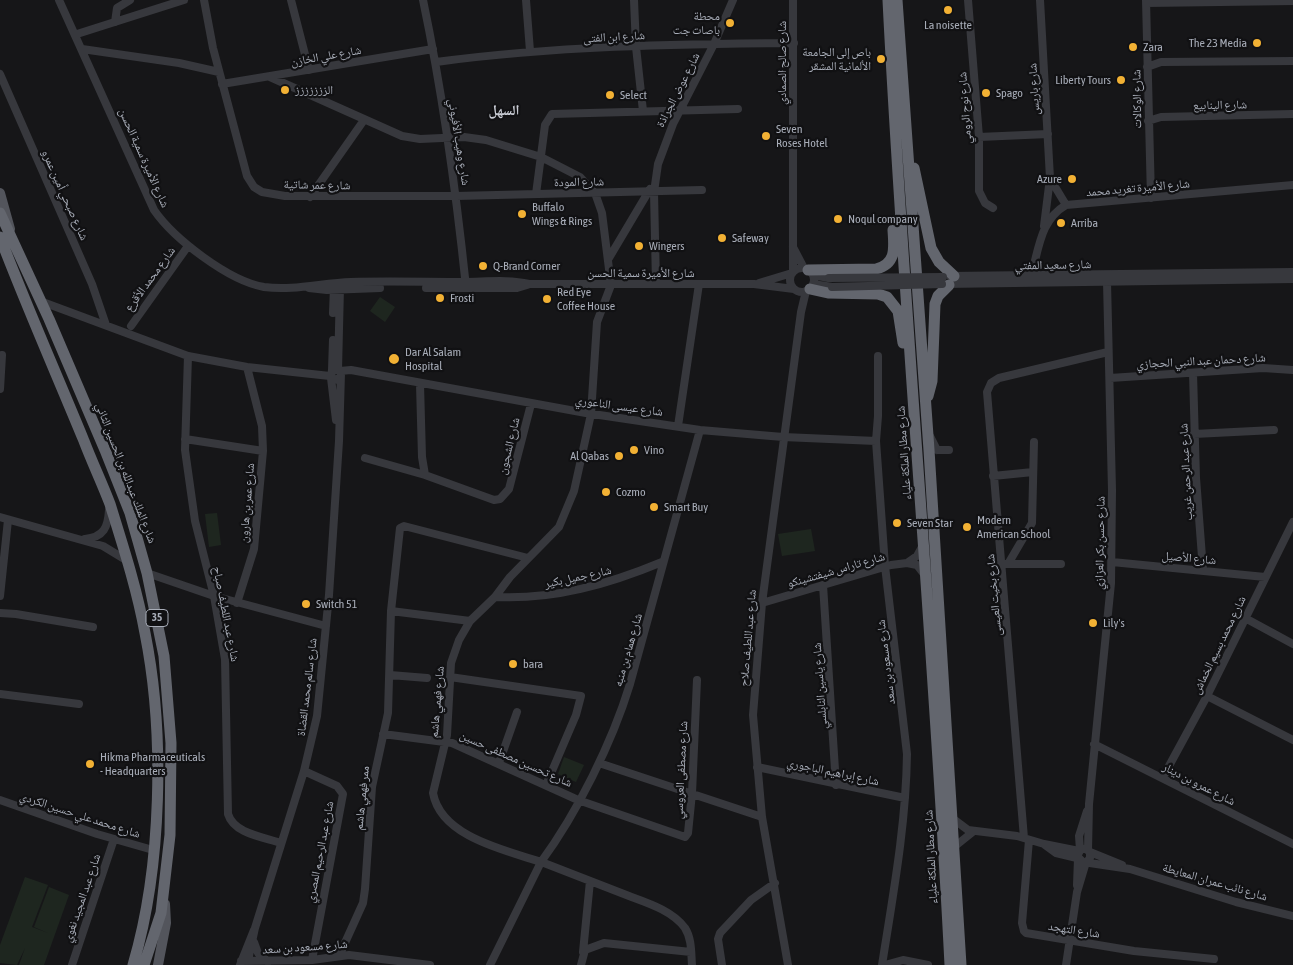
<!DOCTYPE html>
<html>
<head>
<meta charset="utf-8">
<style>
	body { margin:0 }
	canvas { display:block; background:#161618 }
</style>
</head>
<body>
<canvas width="1293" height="965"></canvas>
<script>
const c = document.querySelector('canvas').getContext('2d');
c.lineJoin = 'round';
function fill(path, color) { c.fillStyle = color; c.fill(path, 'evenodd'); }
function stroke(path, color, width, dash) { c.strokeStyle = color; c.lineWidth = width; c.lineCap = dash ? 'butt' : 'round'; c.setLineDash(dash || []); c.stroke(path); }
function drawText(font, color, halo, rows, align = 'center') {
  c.font = font + ' "Asap Condensed","Noto Naskh Arabic",sans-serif'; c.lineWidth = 4.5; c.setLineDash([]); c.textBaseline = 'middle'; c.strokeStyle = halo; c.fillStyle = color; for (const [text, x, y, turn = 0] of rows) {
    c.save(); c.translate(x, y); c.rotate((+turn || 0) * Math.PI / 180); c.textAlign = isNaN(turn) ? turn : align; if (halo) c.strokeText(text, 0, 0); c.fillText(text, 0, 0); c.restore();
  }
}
const green = new Path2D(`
	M380,297l15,10 -10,15 -15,-11z
	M217,513l4,32 -12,2 -4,-33z
	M811,529l4,22 -33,5 -4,-22z
	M564,757l20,8 -8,17 -18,-8z
	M25,877l23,8 -16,42 16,6 -14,-6 15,-40 20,8 -25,70h-25l6,-17 -8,17 -17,-2v-18z`);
const minor = new Path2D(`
	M59,0l95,210c20,29 75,71 110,77 29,4 58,-4 87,-5 37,-1 76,0 113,0 21,0 44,-3 65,2h225l40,5
	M204,0l9,48 34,128 7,11 8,5 23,4h171l246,-6
	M291,0l18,70
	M423,0c20,95 33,191 43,287
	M526,0l4,51
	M634,0l2,47 7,64
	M968,0l11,137v54l6,12 8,5
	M1040,0l10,178 -6,48
	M1146,0l5,198
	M1146,3l147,-2
	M115,22l2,-14 13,-8
	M77,34l107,-34
	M82,49l97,14 40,9
	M436,62c118,-16 238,-18 358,-19
	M1147,67l14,-5 132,-1
	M0,74l92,210 14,41
	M270,77l132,59 18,3 44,-2 22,3 55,17 39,20 15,16 7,20 9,72 -14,37 -6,92 -17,77 -15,36 -49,50 -15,20 -25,24 -11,19 -8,23 -4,72 -14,58c8,45 76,58 111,70 28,11 57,22 85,33 19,7 44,15 56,32 7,11 6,25 7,37
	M222,84l211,-35
	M1148,121l13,-4 132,-3
	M979,137l69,-3
	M1051,180l15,25
	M536,194l9,-69 7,-11 186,-5
	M310,197l54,-77
	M793,247l11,21
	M609,258l41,-69
	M790 280a12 12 0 1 1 24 0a12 12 0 1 1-24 0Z
	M793,272v-272
	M813,275l16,3
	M950,276l343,-4
	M1031,276c8,-27 9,-56 35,-71l227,-20
	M759,283l33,-10
	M656,284l-2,-92 4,-28 15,-40 41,-80 19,-44
	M813,284l19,3
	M944,284l349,-5
	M309,288l18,2 53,-2
	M426,288h91l10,-3
	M40,301l148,55 59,11 83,9
	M333,313l1,-26
	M131,326l57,-80
	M188,356l-3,94 10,71 19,75 11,63 3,155c6,20 36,23 53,29
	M878,356v60l-2,25 9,125 22,188c-1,71 -14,141 -25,211
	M247,367l15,59 1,25
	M332,370l1,-30
	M338,370l2,-83
	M340,371l11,-1 235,43 114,17 83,7 93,4
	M1193,373l3,105 7,92
	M331,378l5,42
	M1110,378l153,-10 30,2
	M420,384l2,73 3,18 69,25 6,-1 9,-10 22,-85
	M0,389l2,-34
	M678,426l21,-142
	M1194,434l80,-4
	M930,436l7,14
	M185,439l78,12 -9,98 -17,54
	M937,450h12
	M365,458l60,17
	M993,476l40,-4
	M0,517l103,29 23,14
	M85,539c19,-2 23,-12 24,-29
	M1112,562l153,15
	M907,563l10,-7 5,-9
	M1002,564h6l24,-41 2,-81
	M1008,564h53
	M147,573l67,23 112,30
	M823,585l13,200
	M0,596l8,-76
	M495,597c59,3 114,-13 167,-35
	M762,603l129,-38 16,-2 10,2 7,9
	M391,611l79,10
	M0,613l16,1 77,13
	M1245,618l48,26
	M390,675l37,3
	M450,677l131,19 -5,19 -30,70
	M0,694l79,10
	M1207,696l86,44
	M383,734l69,9 126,57 107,37 3,-4 4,-40 5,-113
	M1094,744l199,100
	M499,763l18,-51
	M599,763l163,54
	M757,767l148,31
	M304,771l33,15 6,8 -31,166
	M1163,777l44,-81 86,-174
	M0,800l97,34 56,16
	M952,818l16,12 49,6 27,8 35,7
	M1024,838l-37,-446 4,-9 8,-5 109,-26
	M1029,840l-7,83 2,8 2,2 108,18 80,8
	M1045,845l11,8 21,5
	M954,847l20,-16
	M1080,850l-1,-14 8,-25
	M1088,850l1,-46 22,-221 1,-93 -5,-208
	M1090,852l32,13
	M1087,862l3,-4v-6l-4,-3h-5l-4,7 6,6 47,7 106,33 57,14
	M1077,885l1,-26
	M254,942l4,11 10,9
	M583,952l7,-71
	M339,956l24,-53 2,-14 7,-102 16,-74 3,-102 9,-83 4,-2 124,32
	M241,961l71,-1 37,-5 81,10
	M72,965l42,-126
	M240,965l14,-35
	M247,965l8,-37 49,-157 13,-55 12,-121 10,-154 2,-68 -3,-3h-6l-1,8 4,2 4,-2
	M490,965l51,-103c36,-49 71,-119 89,-178l70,-254
	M581,965l4,-15 19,-7 87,9
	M722,965l-4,-26 2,-6 31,-33 24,-17
	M788,965l-26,-148 -9,-102 9,-112 39,-291 5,-21
	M885,965l18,-5 25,5
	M1066,965l11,-73 9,-30`);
const major = new Path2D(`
	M0,193l10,36
	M158,965l8,-42 -1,-19`);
const highway = new Path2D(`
	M888,0c16,322 46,643 62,965
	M897,0l32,450 32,515
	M914,168l17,80 8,14 15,14
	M0,213l49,106 56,131 25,63 17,60 17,83 7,87 -1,92 -9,78 -17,52
	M0,237c26,68 56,136 84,204 8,21 18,42 26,63 13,42 27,85 35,129 20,100 17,234 -12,332
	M808,270l68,-1c21,-5 18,-22 17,-39
	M810,289l18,4 50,1 9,3 11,14 5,32
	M928,396l4,-15 3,-77 3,-8 11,-11`);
const minorBridge = new Path2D(`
	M829,278l114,-1
	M832,287l110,-3`);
const markers = [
	[948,10,5,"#f2b134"],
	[730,23,5,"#f2b134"],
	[1257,43,5,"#f2b134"],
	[1133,47,5,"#f2b134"],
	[881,59,5,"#f2b134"],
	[1121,80,5,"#f2b134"],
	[285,90,5,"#f2b134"],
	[986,93,5,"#f2b134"],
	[610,95,5,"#f2b134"],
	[766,136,5,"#f2b134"],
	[1072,179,5,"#f2b134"],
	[522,214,5,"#f2b134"],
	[838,219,5,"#f2b134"],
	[1061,223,5,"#f2b134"],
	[722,238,5,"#f2b134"],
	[639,246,5,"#f2b134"],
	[483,266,5,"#f2b134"],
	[440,298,5,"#f2b134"],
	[547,299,5,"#f2b134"],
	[394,359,6,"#f2b134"],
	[634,450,5,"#f2b134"],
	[619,456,5,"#f2b134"],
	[606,492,5,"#f2b134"],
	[654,507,5,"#f2b134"],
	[897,523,5,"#f2b134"],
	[967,527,5,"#f2b134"],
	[306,604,5,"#f2b134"],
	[1093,623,5,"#f2b134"],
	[513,664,5,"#f2b134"],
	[90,764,5,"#f2b134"]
];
const shields = [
	[157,618,22]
];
const shieldNames = [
	["35",157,618]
];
const poiNames = [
	["محطة",720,16,"right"],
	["باصات جت",720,30,"right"],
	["La noisette",948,25,"center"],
	["The 23 Media",1247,43,"right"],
	["Zara",1143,47],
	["باص إلى الجامعة",871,52,"right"],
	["الألمانية المشقر",871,66,"right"],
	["Liberty Tours",1111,80,"right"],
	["الززززززز",295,90],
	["Spago",996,93],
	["Select",620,95],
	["Seven",776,129],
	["Roses Hotel",776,143],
	["Azure",1062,179,"right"],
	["Buffalo",532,207],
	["Wings & Rings",532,221],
	["Noqul company",848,219],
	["Arriba",1071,223],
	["Safeway",732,238],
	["Wingers",649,246],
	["Q-Brand Corner",493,266],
	["Red Eye",557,292],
	["Coffee House",557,306],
	["Frosti",450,298],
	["Dar Al Salam",405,352],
	["Hospital",405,366],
	["Vino",644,450],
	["Al Qabas",609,456,"right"],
	["Cozmo",616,492],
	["Smart Buy",664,507],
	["Modern",977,520],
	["American School",977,534],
	["Seven Star",907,523],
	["Switch 51",316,604],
	["Lily's",1103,623],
	["bara",523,664],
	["Hikma Pharmaceuticals",100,757],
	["- Headquarters",100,771]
];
const streetNames = [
	["شارع ابن الفتى",614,37,-3],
	["شارع علي الخازن",326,56,-10],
	["شارع صالح الصمادي",782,63,-90],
	["شارع باريس",1034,89,-93],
	["شارع عوض الجراذة",678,90,-63],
	["شارع الوكالات",1137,99,-91],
	["شارع الينابيع",1220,105,-1],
	["شارع نوح الرومي",965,108,-94],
	["شارع وهيب الأفيوني",459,142,81],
	["شارع الأميرة سمية الحسن",144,158,66],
	["شارع المودة",579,182,-1],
	["شارع عمر شاتية",317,185,1],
	["شارع الأميرة تغريد محمد",1138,188,-5],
	["شارع صبحي أمين عمرو",65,195,66],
	["شارع سعيد المفتي",1053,265,-1],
	["شارع الأميرة سمية الحسن",641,273],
	["شارع محمد الأقرع",150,279,-54],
	["شارع دحمان عبد النبي الحجازي",1201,361,-3],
	["شارع عيسى الناعوري",619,406,8],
	["شارع الشجون",509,446,-76],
	["شارع مطار الملكة علياء",904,453,-94],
	["شارع عبد الرحمن غريب",1186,472,-93],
	["شارع الملك عبدالله بن الحسين الثاني",126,473,69],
	["شارع عمر بن هارون",247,503,-85],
	["شارع حسن بكر العزازي",1100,543,-89],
	["شارع الأصيل",1189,558,5],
	["شارع تاراس شيفتشينكو",836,570,-16],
	["شارع جميل بكير",578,577,-12],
	["شارع بخيت العيسى",994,595,-95],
	["شارع عبد اللطيف صباح",226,614,79],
	["شارع عبد اللطيف صلاح",748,638,-85],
	["شارع محمد بسيم الخماش",1219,645,-64],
	["شارع همام بن منبه",628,650,-74],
	["شارع مسعود بن سعد",886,662,-97],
	["شارع ياسين النابلسي",820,686,-94],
	["شارع سالم محمد القضاة",307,687,-83],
	["شارع فهمي هاشم",437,702,-85],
	["شارع تحسين مصطفى حسين",516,759,24],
	["شارع مصطفى العروسي",681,770,-87],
	["شارع إبراهيم الباجوري",833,772,12],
	["شارع عمرو بن دينار",1199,784,27],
	["ممر فهمي هاشم",362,798,-84],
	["شارع محمد علي حسين الكردي",80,815,18],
	["شارع عبد الرحيم المصري",320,852,-79],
	["شارع مطار الملكة علياء",931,857,-93],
	["شارع نائب عمران المعايطة",1215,882,16],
	["شارع عبد المجيد نغوي",82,898,-71],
	["شارع التهجد",1074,930,9],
	["شارع مسعود بن سعد",305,947,-4]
];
const neighbourhoodNames = [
	["السهل",504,111]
];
fill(green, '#1e261f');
stroke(minor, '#37383d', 8);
stroke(major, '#53555c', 10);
stroke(highway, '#63666e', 11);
stroke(minorBridge, '#37383d', 8);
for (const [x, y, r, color] of markers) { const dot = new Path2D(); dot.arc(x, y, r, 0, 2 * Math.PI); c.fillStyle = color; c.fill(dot); stroke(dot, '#111113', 2); }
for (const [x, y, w] of shields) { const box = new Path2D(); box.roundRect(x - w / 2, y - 8.5, w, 17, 4); c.fillStyle = '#111113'; c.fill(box); stroke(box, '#a8adb8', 1); }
drawText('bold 11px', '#a8adb8', null, shieldNames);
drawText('12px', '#a8adb8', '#111113', poiNames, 'left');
drawText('12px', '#a8adb8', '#111113', streetNames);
drawText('bold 14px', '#c9ccd4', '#111113', neighbourhoodNames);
</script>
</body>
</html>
